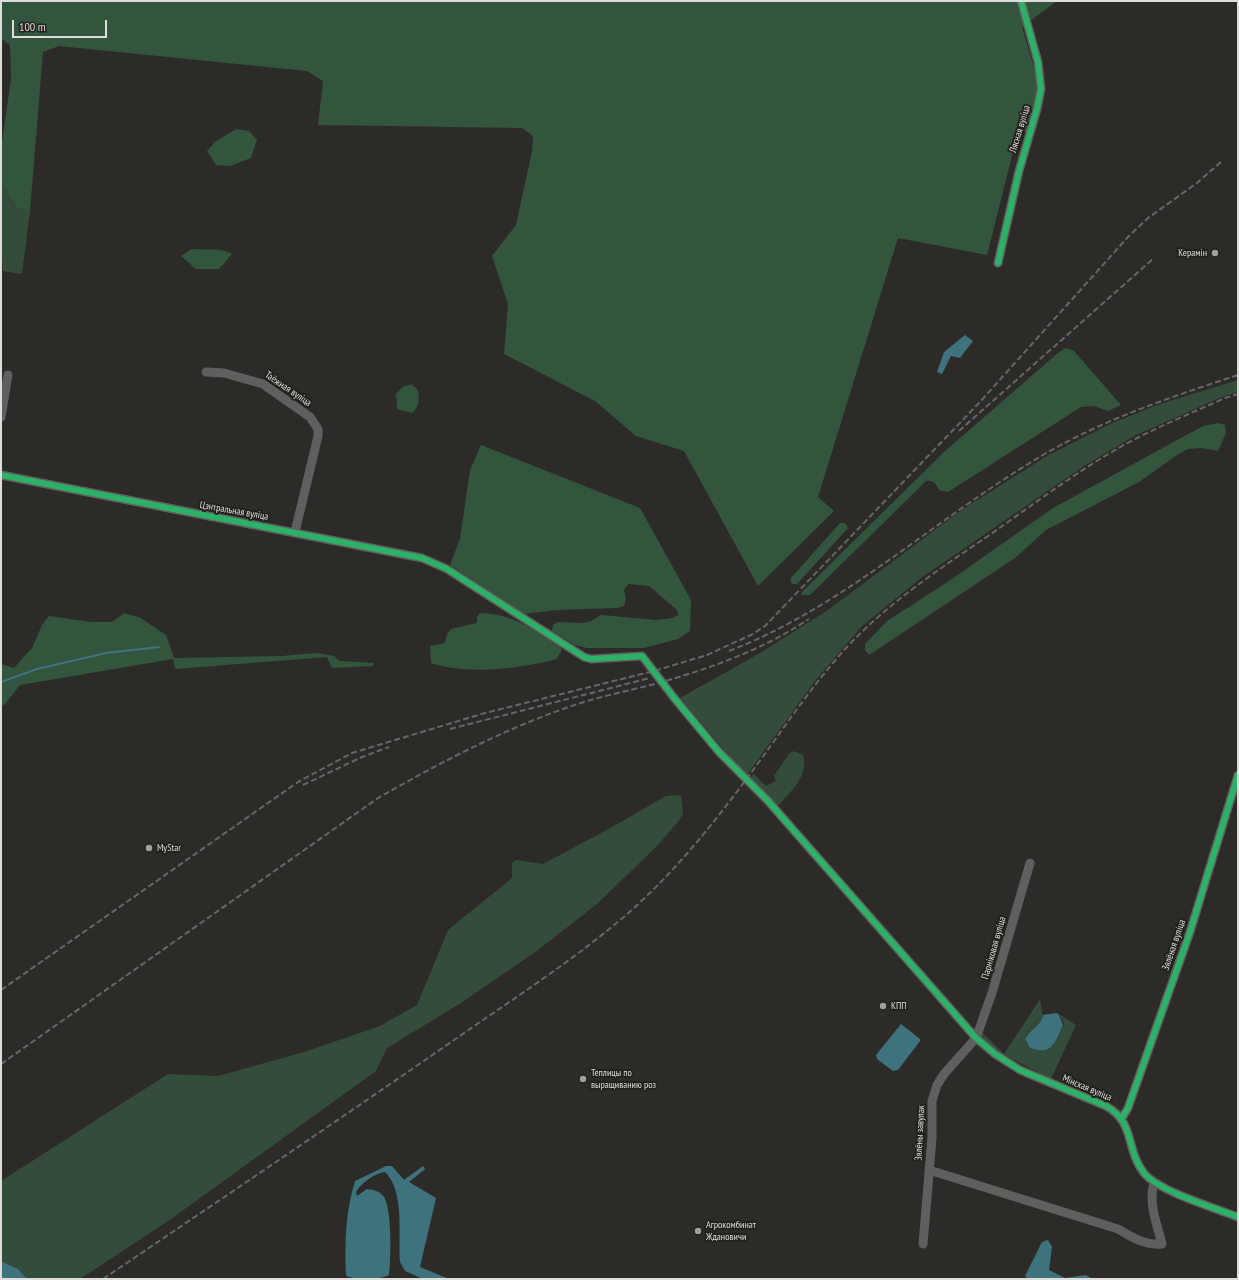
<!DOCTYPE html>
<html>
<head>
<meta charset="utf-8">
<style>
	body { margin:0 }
	#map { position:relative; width:1239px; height:1280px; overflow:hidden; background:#2d2b28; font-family:"PT Sans Narrow",sans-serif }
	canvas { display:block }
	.frame { position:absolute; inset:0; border:2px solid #deddda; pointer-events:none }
	.scale { position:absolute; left:12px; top:20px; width:95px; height:18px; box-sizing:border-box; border:2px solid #deddda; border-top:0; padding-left:5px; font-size:12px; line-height:14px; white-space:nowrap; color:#deddda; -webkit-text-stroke:3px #24221d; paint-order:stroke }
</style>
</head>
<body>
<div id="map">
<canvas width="1239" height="1280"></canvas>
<div class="frame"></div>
<div class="scale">100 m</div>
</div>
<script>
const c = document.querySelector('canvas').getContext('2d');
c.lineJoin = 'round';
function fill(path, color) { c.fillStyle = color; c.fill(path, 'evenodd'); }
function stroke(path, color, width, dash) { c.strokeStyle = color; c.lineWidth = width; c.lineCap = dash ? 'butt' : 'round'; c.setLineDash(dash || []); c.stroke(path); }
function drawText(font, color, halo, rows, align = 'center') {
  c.font = font + ' "PT Sans Narrow",sans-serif'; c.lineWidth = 4; c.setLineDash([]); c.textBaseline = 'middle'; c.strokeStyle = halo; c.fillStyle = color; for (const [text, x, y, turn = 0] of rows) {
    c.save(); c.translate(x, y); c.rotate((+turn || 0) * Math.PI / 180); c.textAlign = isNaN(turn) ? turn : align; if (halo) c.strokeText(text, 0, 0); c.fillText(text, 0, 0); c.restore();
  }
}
const green = new Path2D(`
	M1,182l16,26 13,3 -8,63 -19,-3 -2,-23z
	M1238,380v12l-16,5 -86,38 -52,31 -163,112 -59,48 -47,55 -69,95 -66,-78 80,-45 68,-43 135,-101 84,-53 63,-32 50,-20z
	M794,751l9,4c6,22 -13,37 -26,52l-28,-29 5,-4 12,12 10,-5 -2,-5 15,-22z
	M681,795l2,19 -5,8 -23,26 -58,56 -59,46 -77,53 -74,45 -11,23 -205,148 -91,60h-53l-9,-10 -17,-8v-80l167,-107 50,2 86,-24 76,-26 37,-21 31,-75 64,-52v-15l4,-3 27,4 69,-37 54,-31z
	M1040,999l3,20 -16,15 -2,8 5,6 23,-2 11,-22 -5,-10 17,11 -25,54 -52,-27 -18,-16v-5l23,23z`);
const forest = new Path2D(`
	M1,1h1056l-35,26 14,47 1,17 -10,41h-9l-31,123 -89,-17 -80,259 16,14 -76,75 -74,-135 -48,-15 -41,-35 -91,-47 4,-50 -16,-48 24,-31 16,-74 1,-15 -11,-8 -204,-3 5,-44 -16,-10 -248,-25 -16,6 -13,159 -13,-3 -16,-26v-33l10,-70 -1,-34 -9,-7z
	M236,129l13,2 8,9 -6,18 -21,8 -14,-1 -9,-14 8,-9z
	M192,249c14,1 29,-2 40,5l-13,15h-23l-15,-13z
	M1066,348l8,3 47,54 -13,6 -14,-5 -13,1 -133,85 -9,-2c-3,-6 -5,-10 -13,-9l-116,114h-8v-3l142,-140 115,-100z
	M412,384l6,6c1,10 2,16 -6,23l-15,-4 -1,-15 7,-7z
	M1218,423l7,2 1,8 -8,18 -17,-3 -13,1 -11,6 -38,27 -93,48 -31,28 -146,97 -4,-5v-6l22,-23 62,-40 104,-73 126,-69 24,-13z
	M481,445l159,63 51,92 -1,31 -12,8 -34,9h-57l-12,-3 -23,-14 1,-6 5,-3 24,1 9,-2 10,-6 55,5 16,-2 7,-3 -3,-6 -27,-23 -21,-2 -4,6 2,9 -2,7 -7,2 -61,2 -32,4 -74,-49 10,-26 10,-69z
	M840,523h5l3,5 -51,56h-5l-2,-5z
	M124,613l15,4 27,18 8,23 108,-2 35,-3 17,3 6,5 34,2 -1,3 -41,2 -5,-11 -152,12 -2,-10 -153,26 -15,19 -4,2v-42l13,4 18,-20 10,-23 7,-9 42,6h21z
	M480,613c34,1 53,16 80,34l2,2 -5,10c-38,10 -89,16 -126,4l-1,-17 15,-3 2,-9 4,-5 26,-6v-6z`);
const water = new Path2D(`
	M965,335l8,6 -13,17 -9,-2 -9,18 -5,-2 7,-20z
	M1057,1013l2,2 4,10c-8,17 -10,31 -33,23l-5,-8c3,-10 17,-15 18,-25z
	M901,1024l19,15v2l-22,29 -5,1 -16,-12 -1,-4z
	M386,1166h6l12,14 19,-14 2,3 -16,13 27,16 -16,69 29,12h-26l-18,-8 -5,-9c-2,-26 5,-71 -15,-90 -10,1 -24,11 -29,20l1,4 10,-7c7,1 13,2 17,8 8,12 7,63 5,78 -10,5 -33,5 -43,1 -1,-36 -1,-61 9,-95z
	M1048,1240l4,7 -3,23 16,8 21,-3 6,4h-64l-3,-3 17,-34z
	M1,1261l17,8 9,10h-26z`);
const stream = new Path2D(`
	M1,682l36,-13 69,-16 53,-6`);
const minor = new Path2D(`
	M998,263l21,-92 18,-62 4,-20 -3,-27 -17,-61
	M206,372l18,1 39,11 47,33 8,12v7l-23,96
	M1,417l7,-42
	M1,475l421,83 25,11 137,88 7,2 51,-3 33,43 44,53 49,49 208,237 19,16 25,16 86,36c30,17 19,43 38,67 14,18 71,35 94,44
	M1122,1118l6,-10 62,-176 48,-157
	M929,1170l189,59c14,8 27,17 44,15 -5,-20 -14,-41 -8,-61
	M923,1244l9,-106v-37l5,-16 7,-11 32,-36 16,-45 38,-130`);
const rail = new Path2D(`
	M959,431l195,-173
	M729,651c115,-44 208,-134 314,-196 61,-36 128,-58 195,-80
	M450,729l200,-51
	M303,785l59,-28 27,-10
	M1,990l297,-208 54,-29 133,-40 169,-42 53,-16 44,-20 14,-9 214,-223 149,-166 20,-19 49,-35 26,-23
	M1,1064l377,-266c60,-34 120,-66 185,-89 32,-12 66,-18 99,-27 52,-15 102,-33 147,-63
	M103,1279c114,-77 228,-154 341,-232 61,-43 125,-83 182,-132 54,-47 99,-106 141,-164 25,-35 50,-71 79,-103 42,-45 92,-78 142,-112 49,-34 98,-72 151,-99 28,-14 57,-26 86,-39l13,-4`);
const cycleway = new Path2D(`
	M998,263l21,-92 18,-62 4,-20 -3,-27 -17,-61
	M1,475l421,83 25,11 137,88 7,2 51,-3 33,43 44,53 49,49 208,237 19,16 25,16 86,36c30,17 19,43 38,67 14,18 71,35 94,44
	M1122,1118l6,-10 62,-176 48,-157`);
const markers = [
	[1215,253,4,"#a09f9c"],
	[149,848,4,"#a09f9c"],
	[883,1006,4,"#a09f9c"],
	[583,1079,4,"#a09f9c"],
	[698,1231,4,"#a09f9c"]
];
const streetNames = [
	["Лясная вуліца",1020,129,-73],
	["Таёжная вуліца",288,389,34],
	["Цэнтральная вуліца",234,511,10],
	["Зялёная вуліца",1174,945,-71],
	["Парніковая вуліца",994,948,-74],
	["Мінская вуліца",1087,1088,23],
	["Зялёны завулак",920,1133,-87]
];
const poiNames = [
	["Керамін",1207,253,"right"],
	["MyStar",157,848],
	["КПП",891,1006],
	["Теплицы по",591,1073],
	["выращиванию роз",591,1085],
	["Агрокомбинат",706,1225],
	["Ждановичи",706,1237]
];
fill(green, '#334d3a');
fill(forest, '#33553e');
fill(water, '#3e737e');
stroke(stream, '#3e737e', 2);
stroke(minor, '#605f5e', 9);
stroke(rail, '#676664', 2, [6, 3]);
stroke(cycleway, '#2db169', 6);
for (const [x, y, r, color] of markers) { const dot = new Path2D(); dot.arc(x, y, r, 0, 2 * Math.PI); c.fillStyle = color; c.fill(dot); stroke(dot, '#24221d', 1.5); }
drawText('10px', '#deddda', '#24221d', streetNames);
drawText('10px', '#deddda', '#24221d', poiNames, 'left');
</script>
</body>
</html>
